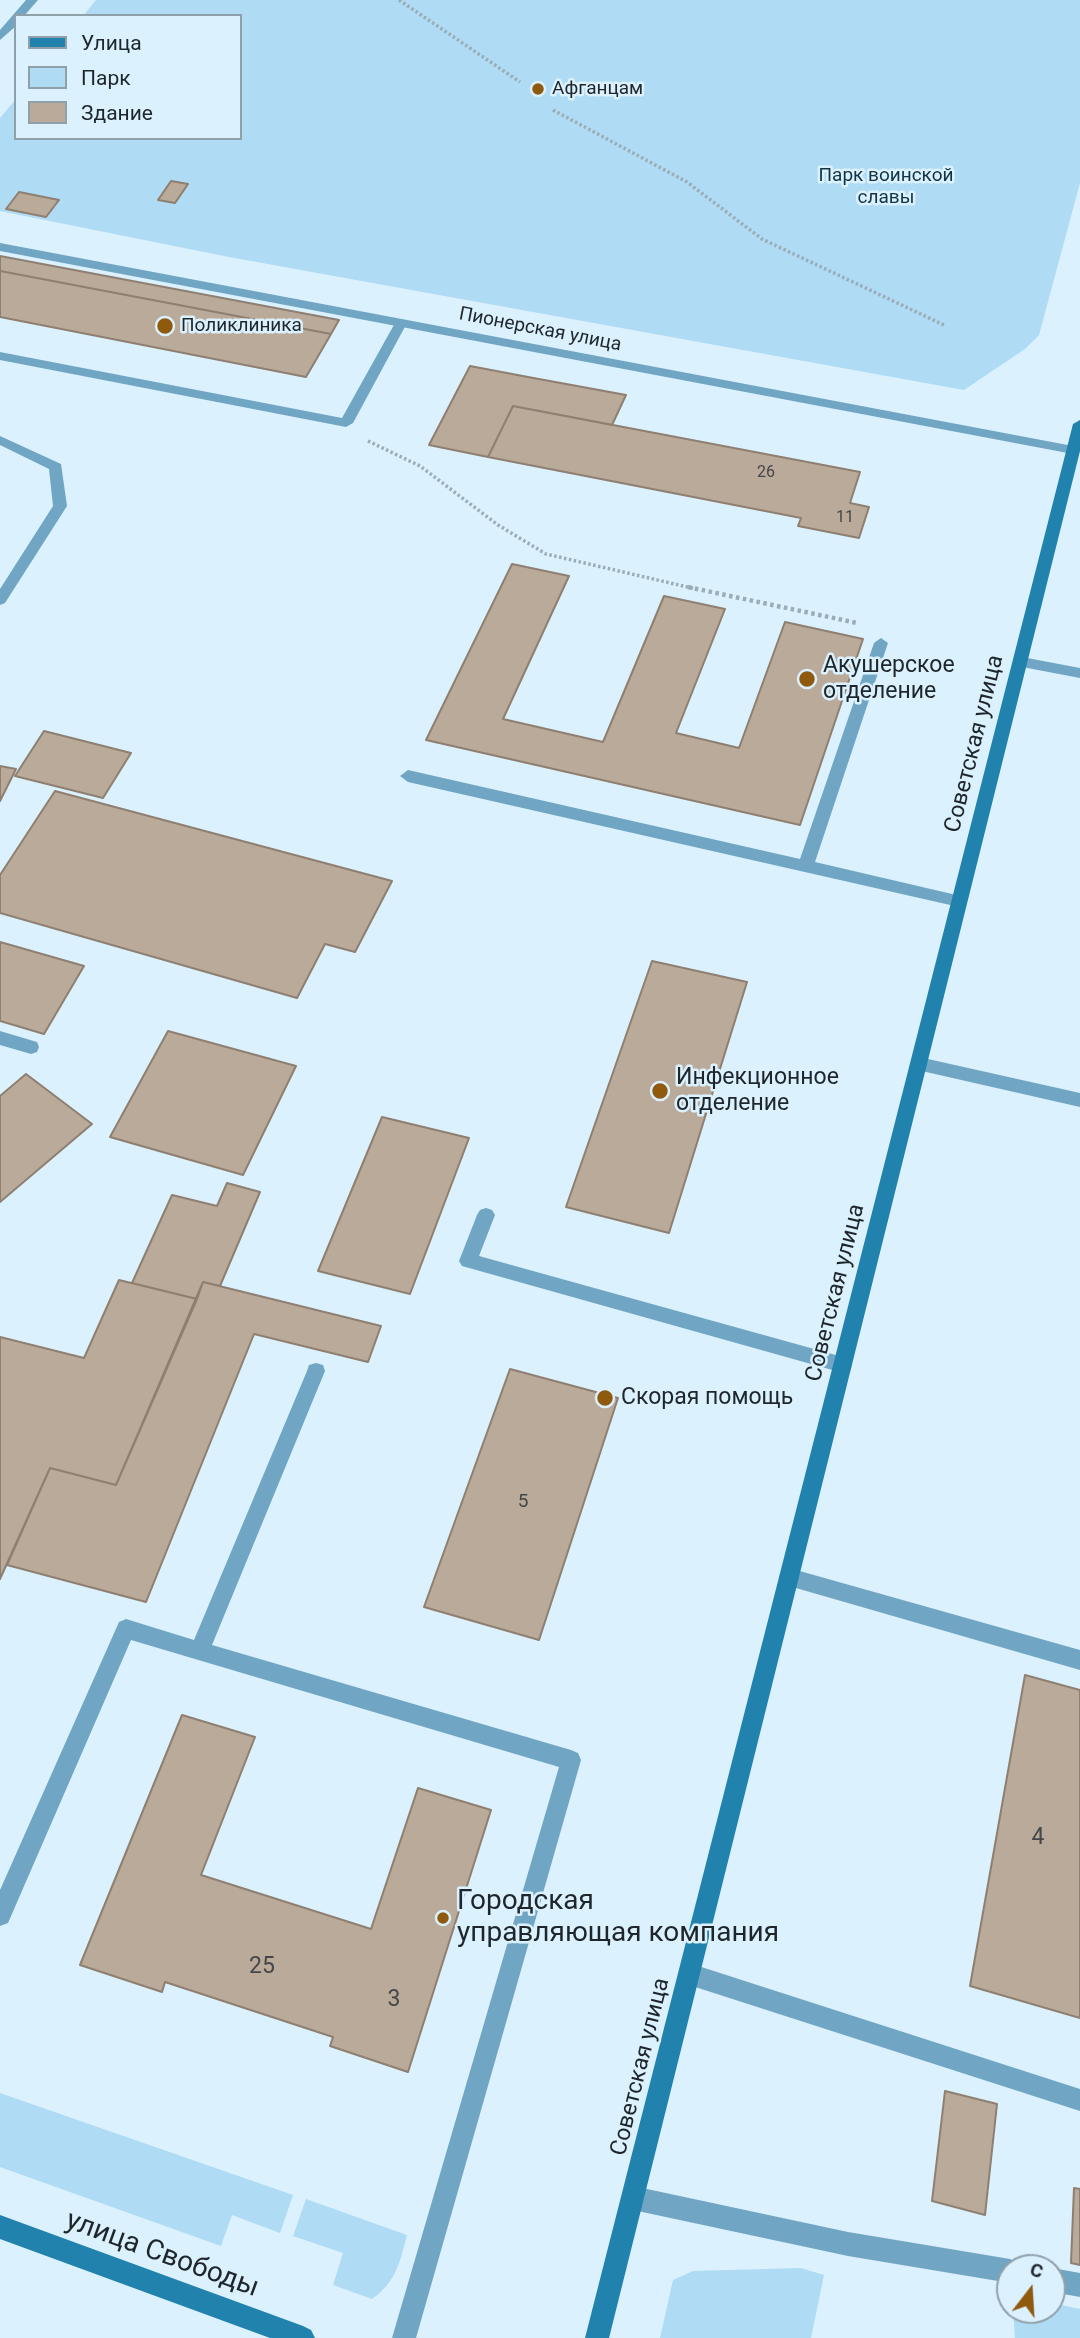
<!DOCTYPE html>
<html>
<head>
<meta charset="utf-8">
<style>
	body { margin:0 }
	#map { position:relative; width:1080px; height:2338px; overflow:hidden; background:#dbf1fe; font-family:Roboto,sans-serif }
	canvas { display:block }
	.legend { position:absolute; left:14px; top:14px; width:228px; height:126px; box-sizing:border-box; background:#dbf1fe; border:2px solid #8fa0aa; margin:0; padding:9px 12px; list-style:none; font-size:21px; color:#1e262b }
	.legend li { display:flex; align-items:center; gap:14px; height:35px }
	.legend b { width:35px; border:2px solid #8fa0aa }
	.north { position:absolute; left:996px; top:2254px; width:70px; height:70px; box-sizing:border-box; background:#dbf1fe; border:2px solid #8fa0aa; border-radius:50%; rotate:17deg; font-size:19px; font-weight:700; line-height:28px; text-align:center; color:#1e262b }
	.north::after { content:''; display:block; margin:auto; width:24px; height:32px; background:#905a0e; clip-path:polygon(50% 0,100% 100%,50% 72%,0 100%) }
</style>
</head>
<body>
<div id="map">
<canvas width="1080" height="2338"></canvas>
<ul class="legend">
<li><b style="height:9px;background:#2182ae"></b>Улица</li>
<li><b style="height:19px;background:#afdbf5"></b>Парк</li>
<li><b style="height:19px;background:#baaa9a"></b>Здание</li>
</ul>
<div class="north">С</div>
</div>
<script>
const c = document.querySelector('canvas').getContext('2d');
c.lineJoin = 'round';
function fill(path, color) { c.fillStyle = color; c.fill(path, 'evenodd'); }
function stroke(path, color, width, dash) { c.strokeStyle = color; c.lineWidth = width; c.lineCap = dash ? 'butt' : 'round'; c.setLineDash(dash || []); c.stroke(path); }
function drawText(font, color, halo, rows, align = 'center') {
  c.font = font + ' Roboto,sans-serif'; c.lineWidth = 5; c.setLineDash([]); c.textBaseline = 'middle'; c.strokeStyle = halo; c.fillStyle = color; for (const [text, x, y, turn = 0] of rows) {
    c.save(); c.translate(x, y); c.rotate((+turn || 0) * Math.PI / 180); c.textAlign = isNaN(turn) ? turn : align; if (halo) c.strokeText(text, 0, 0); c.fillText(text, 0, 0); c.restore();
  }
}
const green = new Path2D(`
	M96,0h984v183l-41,152 -14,14 -61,41 -735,-133 -229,-46v-93l16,-19v39h224v-122h-157z
	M0,2093l293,102 -13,38 -48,-18 -11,31 -221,-79z
	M306,2199l101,36c-7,27 -11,47 -35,64l-39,-14 10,-32 -50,-17z
	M801,2268l23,7 -13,63h-151l13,-58 20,-9z
	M1052,2303l28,6v29h-65l-2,-28h39z`);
const building = new Path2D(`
	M171,181l17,3 -13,19 -17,-3z
	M19,192l40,8 -13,17 -40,-8z
	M0,256l339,64 -8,14 -331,-63z
	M0,271l79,15 252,48 -25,43 -306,-60z
	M470,366l58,11 98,18 -14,30 -99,-19 -25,51 -59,-12z
	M513,406l347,66 -10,31 19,4 -10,31 -61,-12 3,-8 -313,-61z
	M512,564l57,12 -66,143 100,23 61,-146 61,13 -49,124 63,15 46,-126 78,17 -63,186 -374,-85z
	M44,731l87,22 -28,45 -88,-22z
	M0,766l16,3 -16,32z
	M55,791l337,90 -37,71 -30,-8 -28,54 -297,-85v-38z
	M0,942l84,24 -40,68 -44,-13z
	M652,961l95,21 -78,251 -103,-26z
	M168,1031l128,35 -53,109 -133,-38z
	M26,1074l66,50 -92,78v-106z
	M382,1117l87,21 -59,156 -92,-23z
	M227,1183l33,9 -40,94 -17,-4 -6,17 -65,-16 40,-88 45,11z
	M119,1280l78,19 -81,186 -66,-17 -50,111v-242l84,21z
	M203,1282l178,44 -13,36 -114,-28 -108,268 -139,-37 43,-97 66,17z
	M510,1369l108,29 -79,242 -115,-33z
	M1025,1675l55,15v328l-110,-32z
	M182,1715l73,22 -54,138 170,54 47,-141 73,22 -83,262 -78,-26 3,-9 -168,-55 -3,10 -82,-27z
	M945,2091l52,13 -12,111 -53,-14z
	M1074,2188l6,1v76l-9,-2z`);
const pathFar1 = new Path2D(`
	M399,0l121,82
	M553,110l134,72 75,57 184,87
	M368,441l52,25 78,59 48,29 150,35`);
const path = new Path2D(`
	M688,587l169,36`);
const service = new Path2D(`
	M401,319l6,4 -54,100 -7,4 -346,-67v-8l342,66 53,-95z
	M0,436l61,28 6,42 -62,97 -5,2v-16l53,-83 -4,-37 -49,-24z
	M881,638l7,5 -73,219 150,35 2,4 -8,6 -551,-125 -8,-6 8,-6 392,89 74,-216z
	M1022,657l58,11v10l-63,-12 -2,-4 2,-4z
	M0,1031l37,11 2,5 -2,5 -6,2 -31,-9z
	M919,1057l161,36v14l-167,-38 -2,-5 2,-5z
	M486,1208l6,2 3,5 -16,41 364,101 7,2 2,6 -2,6 -7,2 -381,-107 -3,-5 18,-46 3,-5z
	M316,1363l7,2 2,6 -113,274 359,105 7,3 3,7 -165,578h-24l167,-571 -428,-127 -123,283 -8,3v-36l119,-268 7,-3 68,21 113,-269 2,-6z
	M789,1568l291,82v20l-291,-84 -7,-2 -3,-7 3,-7z
	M689,1963l391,126v22l-391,-126 -8,-3 -3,-8 3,-8z
	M633,2186l215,46 162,27 8,4 3,5h-11v15l-162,-27 -215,-46 -8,-4 -4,-8 4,-8z
	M1052,2268l28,5v24l-28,-5z`);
const tertiary = new Path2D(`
	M26,0h12l-14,16h-8v10l-16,14v-10z
	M0,243l1073,203 7,4 -7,4 -1073,-203z`);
const secondary = new Path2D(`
	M1080,420v31l-471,1887h-24l488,-1914z
	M0,2215l303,111 8,4 4,8h-45l-270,-99z`);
const markers = [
	[538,89,7,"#905a0e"],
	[165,326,9,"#905a0e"],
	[807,679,9,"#905a0e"],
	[660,1091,9,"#905a0e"],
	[605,1398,9,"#905a0e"],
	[443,1918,7,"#905a0e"]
];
const farNumbernames = [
	["26",766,473],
	["11",845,518]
];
const farPoinames = [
	["Афганцам",552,89],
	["Поликлиника",181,326]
];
const farParknames = [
	["Парк воинской",886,176],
	["славы",886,198]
];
const farStreetnames = [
	["Пионерская улица",540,330,11]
];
const numberNames = [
	["5",523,1502]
];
const poiNames = [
	["Акушерское",823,666],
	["отделение",823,692],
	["Инфекционное",676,1078],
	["отделение",676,1104],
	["Скорая помощь",621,1398]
];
const streetNames = [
	["Советская улица",975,744,-76],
	["Советская улица",836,1293,-76],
	["Советская улица",641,2067,-76]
];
const nearNumbernames = [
	["4",1038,1838],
	["25",262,1967],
	["3",394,2000]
];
const nearPoinames = [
	["Городская",457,1902],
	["управляющая компания",457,1934]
];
const nearStreetnames = [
	["улица Свободы",162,2255,20]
];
fill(green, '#afdbf5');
fill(building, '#baaa9a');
stroke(building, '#8e7f70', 2);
stroke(pathFar1, '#9aacb6', 3.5, [2.5, 2.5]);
stroke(path, '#9aacb6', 4.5, [3.5, 3.5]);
fill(service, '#70a6c4');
fill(tertiary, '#70a6c4');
fill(secondary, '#2182ae');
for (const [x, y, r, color] of markers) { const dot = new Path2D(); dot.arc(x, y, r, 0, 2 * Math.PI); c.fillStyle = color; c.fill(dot); stroke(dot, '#dbf1fe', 2.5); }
drawText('16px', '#454747', null, farNumbernames);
drawText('19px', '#1e262b', '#dbf1fe', farPoinames, 'left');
drawText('19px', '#103446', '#dbf1fe', farParknames);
drawText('19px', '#1e262b', '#dbf1fe', farStreetnames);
drawText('19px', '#454747', null, numberNames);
drawText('23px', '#1e262b', '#dbf1fe', poiNames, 'left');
drawText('23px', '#1e262b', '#dbf1fe', streetNames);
drawText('23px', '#454747', null, nearNumbernames);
drawText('28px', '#1e262b', '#dbf1fe', nearPoinames, 'left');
drawText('28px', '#1e262b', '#dbf1fe', nearStreetnames);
</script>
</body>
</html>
